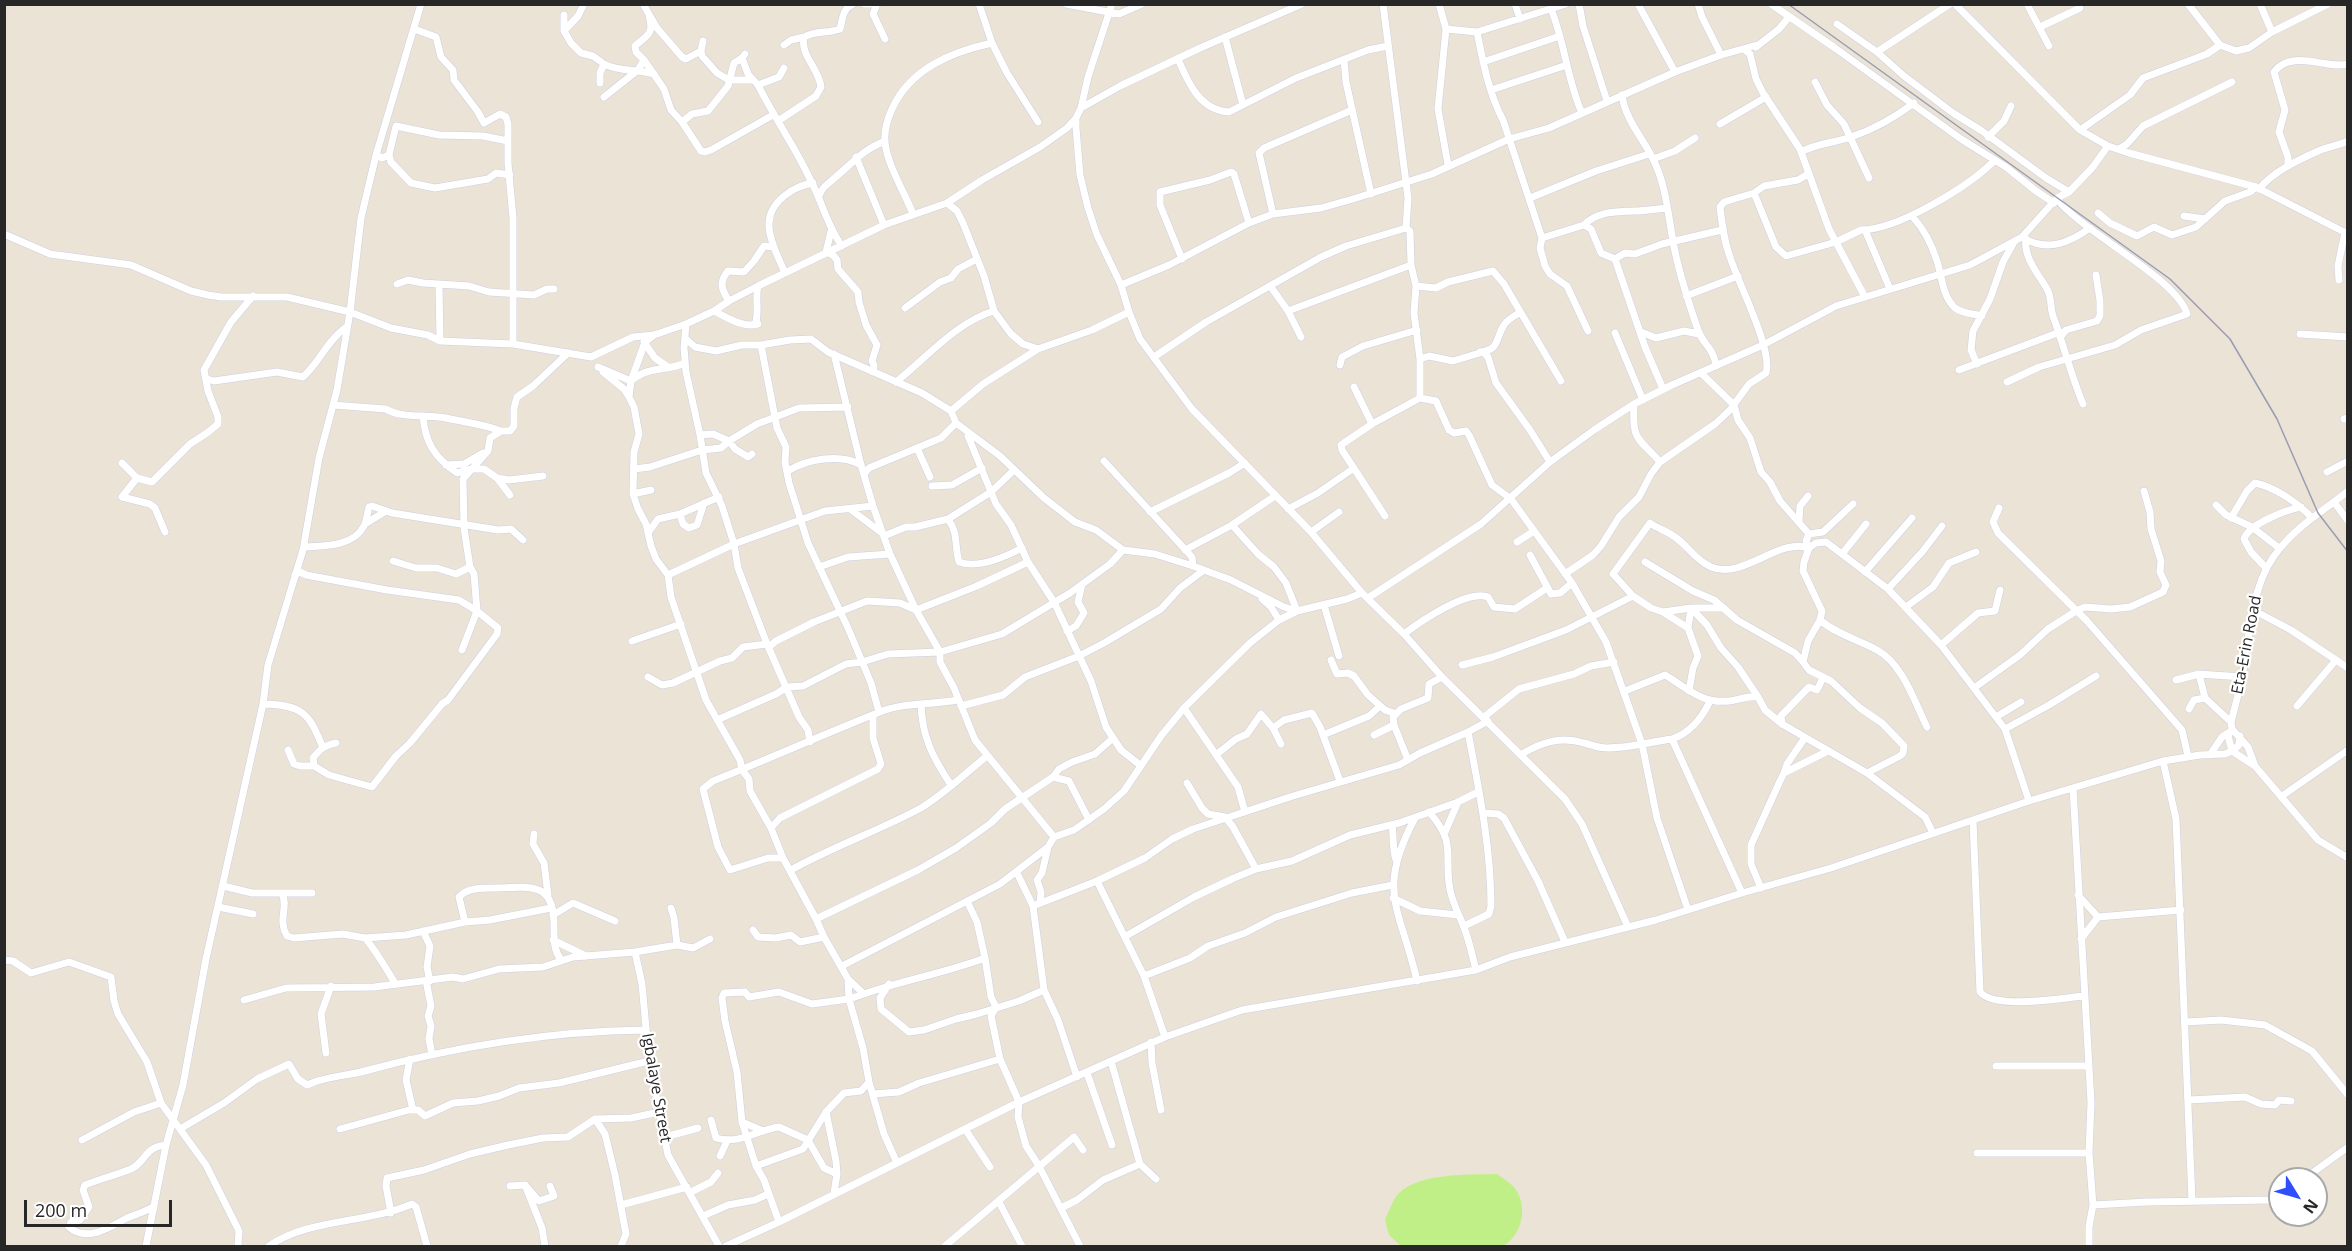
<!DOCTYPE html>
<html>
<head>
<meta charset="utf-8">
<style>
	body { margin:0 }
	#map { position:relative; width:2352px; height:1251px; overflow:hidden; background:#ebe3d6; font-family:"Open Sans",sans-serif }
	canvas { display:block }
	.frame { position:absolute; inset:0; border:6px solid #272727; pointer-events:none }
	.north { position:absolute; left:2268px; top:1167px; width:60px; height:60px; box-sizing:border-box; background:#fff; border:2px solid #a9a9a9; border-radius:50%; rotate:127deg; font-size:16px; font-weight:700; line-height:24px; text-align:center; color:#272727 }
	.north::after { content:''; display:block; margin:auto; width:21px; height:27px; background:#2f4fff; clip-path:polygon(50% 0,100% 100%,50% 72%,0 100%) }
	.scale { position:absolute; left:24px; top:1200px; width:148px; height:27px; box-sizing:border-box; border:3px solid #272727; border-top:0; padding-left:8px; font-size:18px; line-height:21px; white-space:nowrap; color:#272727; -webkit-text-stroke:4px #fff; paint-order:stroke }
</style>
</head>
<body>
<div id="map">
<canvas width="2352" height="1251"></canvas>
<div class="frame"></div>
<div class="north">N</div>
<div class="scale">200 m</div>
</div>
<script>
const c = document.querySelector('canvas').getContext('2d');
c.lineJoin = 'round';
function fill(path, color) { c.fillStyle = color; c.fill(path, 'evenodd'); }
function stroke(path, color, width, dash) { c.strokeStyle = color; c.lineWidth = width; c.lineCap = dash ? 'butt' : 'round'; c.setLineDash(dash || []); c.stroke(path); }
function drawText(font, color, halo, rows, align = 'center') {
  c.font = font + ' "Open Sans",sans-serif'; c.lineWidth = 4.5; c.setLineDash([]); c.textBaseline = 'middle'; c.strokeStyle = halo; c.fillStyle = color; for (const [text, x, y, turn = 0] of rows) {
    c.save(); c.translate(x, y); c.rotate((+turn || 0) * Math.PI / 180); c.textAlign = isNaN(turn) ? turn : align; if (halo) c.strokeText(text, 0, 0); c.fillText(text, 0, 0); c.restore();
  }
}
const pitch = new Path2D(`
	M1497,1174c5,4 12,8 16,12 16,18 10,49 -10,60h-102l-12,-11 -4,-15c3,-7 6,-15 10,-22 17,-26 74,-23 102,-24z`);
const minor = new Path2D(`
	M643,4l14,24 25,29 4,2 15,-8
	M864,4h9
	M877,4l-4,10 12,25
	M979,4l13,39 15,30 31,49
	M1066,4l53,10 23,-10
	M1112,4l-24,73 -7,31 -5,10v10l4,47 8,33 9,27 24,50 8,27 11,27 52,70 119,123 51,61 42,41 38,43 123,122 17,25 46,103
	M1383,4l25,194 -2,30 4,3 1,34 5,21 -2,27 6,46v39l-48,26 -31,21 1,5 43,66
	M1439,4l7,25 -8,80 10,56
	M1515,4l5,15
	M1579,4l4,22 24,75
	M1638,4l37,68
	M1698,4l4,13 19,38
	M1771,4l64,44 126,91 45,28 30,24 18,12
	M1955,4l125,126 28,16 21,7 127,34 92,47
	M2027,4l22,42
	M2188,4l32,41 16,6 13,-3 23,-16 56,-28
	M2260,4l12,28
	M1551,9c14,34 16,71 31,104
	M564,15v16l7,12 10,10 12,3 11,8 -4,9v10
	M649,15c5,19 0,19 -14,31l1,6 8,8 20,29 7,21 11,12 19,29 4,1 6,-2 62,-35
	M1837,24l40,28 27,24 49,37 29,18 64,47 23,14
	M2040,27l40,-19
	M414,29l22,8 5,20 12,13 1,10 24,32 6,11 16,-9 6,3 2,7v39l5,55v126
	M1446,29l31,3 89,-28
	M564,31l14,-15 6,-12
	M1477,32c6,30 12,62 26,88l39,118 -2,10 5,18 5,8 17,12 21,45
	M1225,37l18,68
	M703,41l-2,10 1,5 15,17 12,7h24
	M784,45l7,-5 13,-3
	M1756,47l23,-18 10,-12
	M1745,50l5,4 6,25 7,14 37,56 29,80 36,68
	M1877,52l73,-48
	M745,54l-3,4 6,16 10,11c16,32 37,62 52,94 12,22 17,47 32,67
	M1178,59c10,23 21,51 51,53l67,-34 72,-28 20,-4
	M1344,60l2,22 25,112
	M1483,62l77,-26
	M604,64c15,8 33,5 50,10
	M1815,82l12,23 17,19 25,54
	M758,85l21,-8 5,-9
	M1491,90l76,-25
	M1622,95c3,25 22,44 32,66 12,25 14,53 19,80 5,30 15,60 25,89 5,15 16,18 18,36
	M604,97l34,-27 6,-10
	M1081,108l39,-22 80,-38 102,-44
	M778,121l38,-25 5,-9c-2,-19 -21,-31 -17,-50 13,-7 23,-3 36,-8 3,-10 2,-20 13,-25
	M682,122l10,-8 16,-3 20,-25 6,-23 8,-5
	M1720,124l46,-27
	M2080,130l50,-35 13,-17 64,-24 13,-9
	M1988,137l16,-16 7,-15
	M2119,149l8,-5 16,-18 89,-44
	M1801,152c16,-9 33,-9 50,-15 24,-8 43,-19 63,-34
	M376,155l6,3 7,-3 2,7 20,21 24,5 53,-9 8,-6 14,2
	M389,155l7,-29 43,9 44,1 25,5
	M856,157l28,68
	M1653,159l22,-8 20,-13
	M2288,166v-9l-9,-25 6,-22 -11,-38c18,-24 53,-2 74,-8
	M2259,189c14,-17 37,-28 57,-37 10,-5 21,-6 32,-11
	M1754,193l22,54 10,9 50,-14 25,-12c36,0 107,-43 133,-69
	M819,196c4,-11 11,-13 19,-21 20,-17 22,-23 47,-34
	M1530,198l66,-27 53,-17
	M947,203l10,8 6,12 21,53 10,35 17,23 12,10 15,5 54,-19 37,-18
	M2098,213l12,10 27,13 17,-9 18,8 24,-8 29,-26 25,-9 6,-5
	M913,214c-8,-21 -27,-51 -28,-73 -1,-11 3,-23 7,-32 18,-40 59,-57 100,-66
	M1273,214l-14,-61 5,-5 88,-38
	M1912,216c11,12 20,29 25,45 5,15 5,35 18,47 6,5 19,6 27,8
	M2184,216l21,3
	M1584,225l7,4 10,24 14,6 10,-6 10,1 27,-10 60,-14
	M1865,230l25,59
	M831,231l-5,21 7,3 4,5 1,9 20,23 1,10 7,23 11,20 -5,16 2,4 -1,7
	M4,234l46,20 81,11 60,26 17,4 13,2h66l63,15 41,16 37,7 12,6 73,3 78,13 42,-20 21,-2 32,-11 28,-13 15,-10 29,-15 126,-61 63,-22 35,-23 58,-33 27,-19 9,-10
	M1542,238l42,-13c13,-14 32,-13 49,-14 11,0 23,-2 34,-3
	M2023,238c25,14 46,5 67,-10
	M2026,239c-3,18 13,36 21,50 5,8 3,19 6,27 11,30 18,59 30,88
	M1182,259l-22,-54v-13l50,-12 21,-8 3,2 15,49
	M1615,259l30,88 18,42
	M785,273c-6,-14 -17,-36 -16,-50 1,-22 25,-37 44,-40
	M2339,280l-1,-14 7,-34
	M397,284l11,-4 15,3 46,3 20,6 45,3 13,-6h7
	M439,285l1,56
	M1121,285l48,-20 80,-42 24,-9 48,-6 32,-9 79,-25 77,-35 40,-11 126,-56 46,-17 36,-10
	M1416,286l20,2 12,-6 45,-11 11,13 57,97
	M1271,287l17,24 13,26
	M1686,296l52,-20
	M729,301c-8,-12 -10,-19 -1,-30l16,1 10,-11 10,-15 10,1
	M905,308l35,-26 11,-4 7,-9 19,-10
	M714,311c14,7 29,17 44,13l-2,-3c3,-12 -1,-23 2,-35
	M1288,311l123,-46
	M686,324l-2,24 2,24 14,63 6,38 16,33 12,38 4,24 29,76 32,73 9,13 2,12
	M1641,332l15,6 28,-7 15,3
	M1615,333l28,67
	M2300,334l48,3
	M654,335l-9,7 -14,39 -2,16 5,10 5,27 -5,18 -1,42 5,15 8,15 5,22 5,13 12,16 3,22 35,103 34,60 2,10 7,9 1,12 21,37 12,30 33,61 8,18
	M2062,335l4,-5 31,-9 3,-5v-15l-4,-26
	M686,339l9,8 21,4 26,-6h19l29,-5 21,-1 17,13 94,41 29,18 5,12 44,33 44,42 31,24 21,8 27,20 32,4 38,12 38,14 53,27 13,4 50,-12 15,-6
	M644,342l11,16 13,9
	M761,345l16,83 9,19 -1,15 4,21 19,60 40,85 23,55 8,29
	M1480,352c20,-2 15,-13 24,-27 3,-5 10,-9 15,-12
	M1154,357l52,-35 115,-65 25,-11 60,-18
	M1420,359l9,-3 24,5 30,-9 5,5 8,26 34,47 20,32
	M1977,364l-6,-14 2,-19 17,-32 13,-37 11,-20
	M1340,365l2,-8 21,-11 54,-16
	M598,367l33,14c18,-16 35,-9 54,-18
	M1959,370l101,-38
	M603,372l21,17 5,8
	M1701,373l33,32 4,15 12,18 11,34 9,10 10,19 29,33
	M207,379l7,2 63,-9 26,5c17,-15 23,-35 42,-49
	M896,382c29,-23 62,-61 98,-71
	M2007,382l32,-15 76,-22 26,-15 46,-16c-9,-35 -105,-82 -130,-115
	M1354,387l18,37
	M1420,398l16,3 13,29 5,3 12,-2 3,4 23,50 19,14 61,84 34,59 36,102 15,74 31,92
	M1634,404c-2,38 4,33 26,58
	M333,405l53,4c13,9 43,6 60,9 18,4 37,6 55,13
	M951,411l32,-27 55,-35
	M423,416c2,26 11,41 34,57l15,-4h12l13,9 12,2 34,-4
	M2344,419l4,-1
	M700,435l13,-1 16,7 28,-17 42,-16 49,-1
	M917,448l13,29
	M1104,461l88,96 1,9
	M122,463l15,15 15,4 38,-38 17,-11 11,-9v-7l-10,-26 -4,-21 27,-48 22,-26
	M446,465l18,-1 19,-11
	M634,469l16,-2 52,-17 19,-2 8,-7 6,8 13,8 4,-3
	M1014,470l-23,22 5,12 15,21 17,37 26,40 37,79 15,46 15,23 19,15
	M788,471c19,-12 53,-18 73,-6
	M2327,472l21,-11
	M864,474l5,-6 72,-30 15,-15
	M137,478l-15,19 28,7 5,4 10,24
	M497,478l13,17
	M932,486l20,-1 30,-17
	M633,494l18,-4
	M2334,502l14,19
	M704,503l-7,22 -8,3 -6,-4 -3,-10 39,-17
	M1853,504l-30,28 -14,2 -3,7 3,7 -5,14 -1,9 19,40 -2,9 -12,21 -5,21 6,8 22,11 29,27 22,15 22,23 -1,7 -3,3 -33,17
	M2216,505l10,10 26,12 27,21
	M873,506l17,48 26,56 24,42v10l14,26 21,52 79,97
	M1999,508l-6,14 5,11 89,88 95,109 6,26
	M850,509l32,24
	M1288,509l30,-16 36,-25
	M1150,512l79,-39 16,-10
	M2231,518l16,-27 8,-8c20,4 43,20 57,35
	M948,519c11,15 6,26 11,43 19,7 46,-5 63,-14
	M1799,521l1,-15 8,-10
	M365,524l21,-13
	M1311,532l28,-20
	M648,533l10,-14 22,-5
	M884,536l22,-9h9l33,-8 43,-27 -23,-56
	M1517,542l17,-11
	M304,547c20,-1 49,0 60,-21 3,-5 3,-13 5,-19l3,-1 20,7 106,17 13,-1 12,11
	M1185,550l47,-25 43,-29
	M1842,554l24,-30
	M1530,555l21,39 9,-1 12,-10
	M393,561l23,7h21l19,6 14,-7
	M1645,562l48,29 21,9 23,20 58,33 8,9
	M819,567l29,-10 42,-3
	M2266,568l-15,-16 -7,-13c5,-15 42,-29 57,-32
	M1865,572l47,-54
	M1565,574l28,-19 8,-9 18,-29 20,-20 12,-23 9,-12 55,-38 15,-14 19,-26 17,-11c7,-24 -28,-90 -36,-116 -6,-16 -8,-33 -10,-50l4,-5 30,-9 10,-7 34,-6 10,-6
	M295,575l5,-3 6,3 81,15 72,10 18,11 -15,39
	M668,575l66,-31 91,-33 48,-5 -12,-41 -27,-111
	M1888,589l35,-38 19,-25
	M1368,598l113,-74 69,-62 44,-32 40,-26 38,-19 91,-40 73,-39 134,-41 52,-28 35,-39 12,-6 23,-24 16,-22
	M1262,599l9,8 8,13
	M1324,605l15,51
	M1906,607l27,-20 16,-24 27,-11
	M1724,608h-33l-28,4 -12,-4 -18,-12 -20,-22 37,-51c8,6 17,8 25,14 13,9 20,23 36,30 33,13 68,-30 98,-19l7,-5 10,-1 62,47 53,56 64,84 24,72
	M2253,610l38,20 57,38
	M1663,612l25,16 10,28 -5,12 -4,23
	M1820,620c16,14 39,20 57,30 26,14 38,53 50,77
	M1688,628l3,-20 16,17 14,23 17,19 20,30
	M1067,631l9,-5 8,-13 -6,-11 4,-18
	M1404,634c17,-13 64,-45 84,-37l6,10 21,2 32,-21
	M632,641l49,-17
	M1941,645l37,-32 17,-2 5,-21
	M769,647l7,-6 38,-19 53,-21 33,2 16,7 61,-24 51,-24
	M1331,660l6,14 11,-1 6,3 14,19 17,15 11,4
	M1462,665l31,-8 73,-27 67,-34
	M2199,674l6,24 26,24
	M648,677l14,8 11,-2 47,-22 12,-3 11,-11 24,-3
	M2176,680l23,-6 43,3
	M1974,688l46,-33 28,-26 28,-18 9,-4 26,2 19,-2 33,-15 3,-7 -6,-13 1,-11 -10,-32 -1,-17 -6,-21
	M1625,691l40,-16c22,13 37,29 64,26 10,-1 19,-6 29,-4l7,13 17,14 85,49 58,44 8,16
	M263,704c40,1 46,9 60,44
	M921,704c1,33 12,54 30,81
	M961,706l42,-11 22,-18 54,-21 25,-13 57,-34 19,-21 24,-18
	M2297,706l39,-46
	M1184,708l54,79 7,25
	M2189,709l5,-9 11,-2
	M1484,717l35,-28 55,-15 17,-8 23,-4
	M1996,717l25,-15
	M717,720l59,-26 11,-7 16,-1 43,-22 16,-2 26,-8 52,-2 62,-18 68,-41 40,-29 13,-14
	M1782,724l-1,-8 28,-29 8,3 6,-12
	M1273,728l11,-8 28,-7 8,14 20,54
	M2005,729l44,-24 47,-29
	M2232,729l-1,-7c4,-15 8,-30 11,-45 9,-44 8,-95 39,-130 19,-23 44,-37 67,-56
	M2232,729l16,18 7,19
	M2232,729l-4,7 4,15 7,-6 1,-9
	M1323,735l46,-19 11,-10
	M1374,735l20,-10
	M1672,739c18,-6 30,-21 38,-38
	M336,743c-11,2 -16,6 -23,15l1,8 15,9 43,12 24,-31 14,-13 32,-39 6,-4 49,-66 1,-6 -21,-17 -3,-37 -4,-7 -6,-39 -1,-49 25,-28 2,-13 11,-7h9l4,-5v-18l3,-11 16,-11 35,-33
	M288,750l6,14 6,2h14
	M1217,754l19,-15 11,-5 14,-20 12,14 8,16
	M1522,754c20,-12 39,-18 62,-11 8,2 14,5 23,5 22,0 43,-6 65,-9l70,154
	M2210,755l12,-18 6,-4
	M1408,760l-14,-35 -1,-8 8,-8 27,-11 1,-14 13,-7
	M2163,761l13,58 16,382
	M1784,773l3,-9 17,-25
	M1053,777l6,-8 13,-7 23,-8 18,-16
	M1187,783l15,25 6,6 17,3 8,10 23,42
	M2073,788l18,314 -2,51 4,52 -4,22v19
	M2282,796l66,-46
	M1429,812c30,33 13,46 22,82 3,11 8,21 12,31 6,14 9,30 13,45
	M1484,813l14,1 6,4 34,63 27,61
	M1415,818c-40,75 -14,91 2,163
	M1973,820l7,172c16,18 81,6 105,4
	M1392,825c2,12 0,23 4,35
	M771,828l9,-10 98,-49 3,-5 -8,-26v-23
	M1445,832l13,-30
	M534,834l-1,10 11,19 4,32
	M783,858h-15l-38,12 -12,-23 -15,-58 10,-8c56,-22 111,-47 167,-69 24,-10 52,-7 77,-12
	M791,870c41,-23 87,-39 130,-62 22,-13 46,-36 66,-52
	M1017,873l16,33
	M1097,881l47,95 21,61
	M223,886l29,7h60
	M1761,888l-10,-24v-19l29,-64 4,-8 44,-22
	M282,893c7,15 -5,26 5,43l7,2 49,-4 22,4 41,-3 59,-13 25,-2 61,-12
	M2078,895l20,22
	M1393,898l27,13 38,4
	M967,901l10,21 8,36
	M1040,903l1,-11 -4,-12 5,-7 6,-26
	M218,907l35,7
	M671,908l3,10 3,27
	M553,915l20,-12 42,18
	M816,919l102,-49 38,-22 35,-25 14,-14 48,-32 16,4 20,39
	M465,922l-6,-25c9,-10 26,-9 39,-9 38,-2 57,-4 56,42 0,12 0,20 7,30
	M1464,926l25,-12 2,-8c0,-58 -12,-116 -23,-174
	M753,930l5,7 18,1 15,-3 9,7 24,-5 24,42 1,20 14,49 6,34 15,52 13,29
	M423,931l7,15 -3,21 3,14
	M1126,936l68,-39 40,-19 22,-9 36,-8 58,-26 49,-12 59,-21 20,-10
	M365,938c12,14 20,29 30,45
	M2081,939l17,-22 83,-7
	M553,940l33,16
	M635,952l7,32 7,77 19,94 51,91
	M4,960l9,1 18,12 38,-11 42,15 3,24 4,13 29,48 14,41 45,62 33,66 -1,15
	M842,966l158,-82 48,-37 6,-10 20,-7 30,-21 20,-18 37,-55 23,-28 66,-65 29,-23 18,-9 -11,-28 -12,-16 -16,-13 -26,-29
	M1144,976l46,-18 18,-12 37,-13 31,-16 76,-24 41,-8
	M848,979l16,15c40,-14 81,-21 121,-36l6,39 5,10
	M426,980l5,26 -3,10 3,10 -2,13 3,16
	M889,984l-9,14 1,11 28,23 15,-2 32,-11 21,-5 42,-13 25,-11
	M244,1000l42,-12 88,-1 79,-10 10,2 36,-10 44,-2 30,-10 62,-5 42,-7 16,3 17,-9
	M996,1007l-5,9 9,43 19,43 -1,15 8,29 13,20 41,80
	M2185,1022l36,-2 44,5 47,26 36,44
	M1151,1042l1,21 9,47
	M326,1053l-5,-39 10,-28
	M410,1059l-4,21 7,30
	M1111,1061l29,103 16,15
	M1996,1066h92
	M1087,1073l25,72
	M1077,1077l-19,-57 -14,-30 -11,-84 64,-25 48,-23 27,-19 21,-10 100,-33 106,-31 21,-12 48,-21 20,-11
	M873,1094l26,-2 20,-9 81,-24
	M2189,1100l56,-3 16,7 14,1 4,-5 12,1
	M826,1112l10,49 1,13
	M595,1119l10,15 10,41 11,59 -5,12
	M711,1120l5,18c24,7 41,-8 63,-11l29,13 16,28 13,6 -3,19
	M742,1122l21,9
	M180,1129l44,-26 33,-24 32,-15 9,15 9,6c16,-8 36,-9 54,-13 92,-25 189,-41 285,-42
	M340,1129l69,-19h9l7,6 28,-13 25,-2 21,-5 20,-8 40,-5 90,-22
	M965,1129l25,38
	M665,1137l33,-9
	M82,1140l52,-28 27,-9
	M1977,1153h112
	M720,1156l7,-15
	M756,1166l47,-17 23,-37 18,-19 17,-2 8,-9
	M2304,1179l44,-32
	M510,1186l15,-1
	M691,1192l20,-10 7,-9
	M999,1202l23,44
	M621,1205l66,-18
	M2093,1205l54,-3 124,-2 9,-3
	M154,1206c-8,6 -18,8 -27,12 -17,9 -40,25 -58,9l2,-5 9,-2 9,-13 -6,-17 2,-5c15,-6 31,-10 46,-16 15,-7 13,-22 35,-24
	M1061,1208l16,-8 26,-20 37,-16
	M391,1213l-5,-27 1,-8 37,-8 46,-16 38,-9 35,-7 25,-1 27,-18 36,-1 28,-6
	M703,1216l25,-11 27,-5 13,-6
	M779,1222l-15,-42 -8,-14 -14,-44 -5,-50 -12,-51 -3,-23 2,-5 21,-1 4,5 30,-5 33,12 37,-5 15,-5
	M146,1246l20,-101 17,-60 23,-126 57,-255 5,-39 35,-115 16,-92 18,-68 13,-78 11,-94 15,-63 45,-151
	M269,1246c41,-28 97,-22 143,-42l4,3 11,39
	M545,1246l-3,-18 -17,-43 14,16 15,-5 -4,-10
	M726,1246l53,-24 240,-120 146,-65 77,-27 234,-40 34,-13 146,-37 86,-27 89,-25 198,-67 134,-40 37,-6 25,-1 7,-3 23,15 63,74 30,18
	M945,1246l129,-109 9,13`);
const rail = new Path2D(`
	M1788,4l382,275 60,60 47,80 41,94 30,39`);
const streetNames = [
	["Eta-Erin Road",2247,645,-79],
	["Igbalaye Street",656,1088,80]
];
fill(pitch, '#c0ef88');
stroke(minor, '#cccfe2', 8);
stroke(minor, '#fff', 7);
stroke(rail, '#999cb3', 1.5);
drawText('16px', '#272727', '#fff', streetNames);
</script>
</body>
</html>
